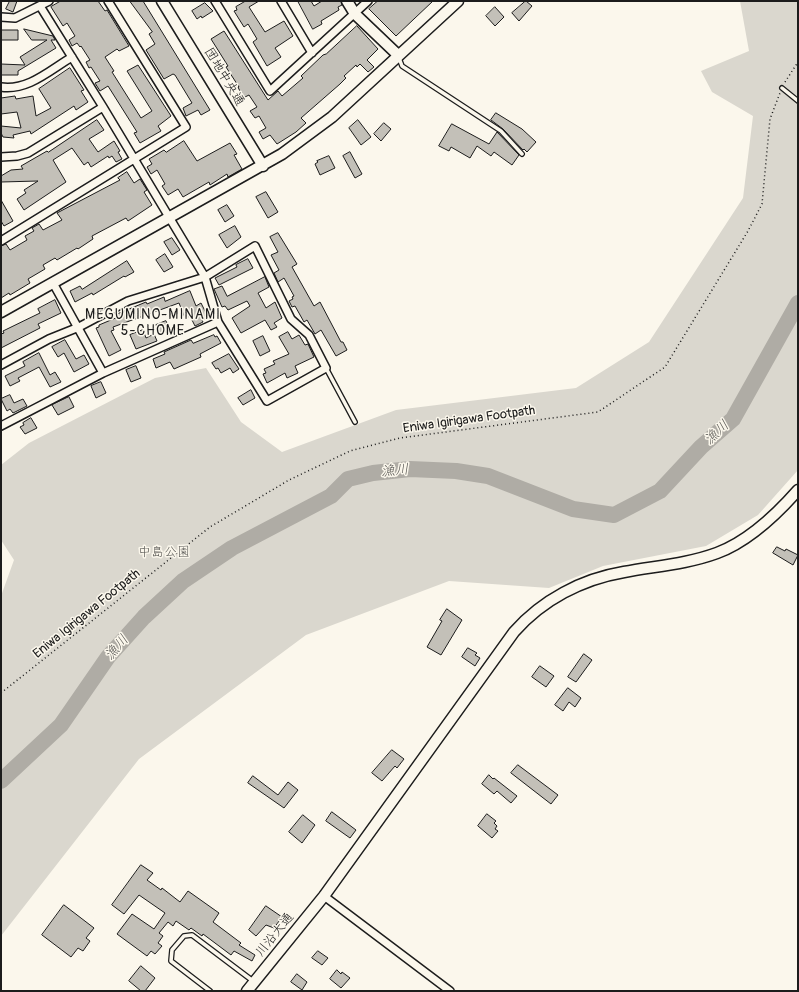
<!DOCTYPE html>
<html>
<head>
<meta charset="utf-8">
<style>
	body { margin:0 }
	#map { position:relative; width:799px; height:992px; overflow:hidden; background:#fbf7ec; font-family:Pangolin,sans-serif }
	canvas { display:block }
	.frame { position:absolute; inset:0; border:2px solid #1c1c1c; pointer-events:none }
</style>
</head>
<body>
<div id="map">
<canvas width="799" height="992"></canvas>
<div class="frame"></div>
</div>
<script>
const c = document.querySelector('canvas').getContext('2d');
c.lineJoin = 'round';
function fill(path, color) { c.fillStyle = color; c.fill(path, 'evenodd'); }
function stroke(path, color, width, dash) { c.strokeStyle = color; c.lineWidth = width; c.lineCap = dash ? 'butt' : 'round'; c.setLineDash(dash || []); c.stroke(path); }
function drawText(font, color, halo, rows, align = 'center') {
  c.font = font + ' Pangolin,"Klee One",sans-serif'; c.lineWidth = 3; c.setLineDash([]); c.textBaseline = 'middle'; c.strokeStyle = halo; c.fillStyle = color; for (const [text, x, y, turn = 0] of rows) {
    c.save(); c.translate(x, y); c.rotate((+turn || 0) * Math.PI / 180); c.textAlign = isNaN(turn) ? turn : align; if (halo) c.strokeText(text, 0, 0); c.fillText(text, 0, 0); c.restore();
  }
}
const green = new Path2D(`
	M740,1h58v469l-40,45 -52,31 -103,20 -54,22 -100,-7 -143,54 -167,124 -138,177v-340l13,-36 -13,-20v-75l28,-22 126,-65 51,-10 35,54 41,30 114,-42 180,-22 73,-46 94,-144 10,-82 -41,-24 -11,-21 48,-20z`);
const river = new Path2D(`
	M1,781l60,-56 47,-68 36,-40 39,-36 49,-33 99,-52 17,-17 25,-6 37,-4 46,2 32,5 85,33 41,6 46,-24 41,-44 32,-28 65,-116`);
const building = new Path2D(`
	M10,1h7l-4,11 -7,-3z
	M61,1h37l7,10 2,-1 22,36 -10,5 -2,-2 -12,8 9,14 -2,1 29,46 11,-7 -25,-40 11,-6 33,51 -13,10 3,5 -21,12 -6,-10 3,-1 -29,-46 -8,5 -5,-8 5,-2 -9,-14 -2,1 -3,-6 4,-2 -9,-14 -1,1 -3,-4 -5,3 -3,-6 6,-4 -8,-13 -4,3 -12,-19z
	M130,1h13l67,109 -9,5 -3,-5 -12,6 -3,-8 9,-5 -17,-28 -2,-1 -9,5 -18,-29 9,-6 -6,-10 3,-2z
	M246,1h13l-10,6 16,25 19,-11 9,15 -18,12 6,9 -14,9 -14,-24 4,-3 -9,-15 -4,3 -10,-16 3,-1 -1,-3z
	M298,1h13l3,5 8,-5h19l1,4 -4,2 1,3 -18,11 1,3 -9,5z
	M378,1h55l-37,35 -27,-27z
	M526,1l6,5 -13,15 -7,-8z
	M205,3l8,8 -11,7 -1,-2 -4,3 -5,-8z
	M495,7l9,10 -9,9 -9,-10z
	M357,26l21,23 -11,11 7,7 -6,5 -8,-8 -3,3 -1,-2 -12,11 2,2 -6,6 -39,34 5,5 -10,9 -19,12 -7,-9 -7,4 -4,-7 7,-4 -7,-12 -4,2 -5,-7 7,-4 -8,-12 -6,3 -5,-11h1l-13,-20 2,-1 -17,-27 13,-8 44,69 10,-9 4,5 21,-18 -2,-2 22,-21 3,-1z
	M24,29l29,7 2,4h-4l5,8 -38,23v4h-17v-11l24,1 -5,-8 27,-17h-15z
	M1,30h17v10h-17z
	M70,68l14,22 -3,1 7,11 -12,8 -2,-4 -43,28 -1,-3 -17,4 1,3 -11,-1 -2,-4v-7l20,2 -4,-16 -16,2v-16l14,-2 1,3 17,-3 3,20 15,-8 -12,-19z
	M496,113l26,16 14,13 -9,10 -3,-3 -1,1 -20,-21 -12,-9z
	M97,120l7,10 -15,9 9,13 16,-11 6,10 -2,1 4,7 -6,3 -4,-6 -3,2 -1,-2 -17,11 -3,-5 -4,3 -12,-17 -19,12 13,22 -42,28 -7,-11 9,-6 -2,-3 14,-9 -37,1v-6l10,-6 12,-1 -2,-3 26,-15 1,1z
	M358,120l13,17 -10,8 -12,-17z
	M384,123l7,6 -10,12 -7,-7z
	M452,124l37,20 8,-12 22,23 -7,10 -18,-13 -3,4 -14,-10 -7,12 -19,-11 -2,4 -10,-5z
	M184,141l13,20 33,-18 7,11 -3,1 8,14 -14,8 -1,-3 -17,11 -1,-3 -26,15 -5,-8 -10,6 -6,-9 3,-2 -8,-14 -6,4 -4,-7 5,-3 -3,-5 15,-9 2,2z
	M350,152l12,22 -7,4 -12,-22z
	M329,156l6,12 -15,7 -5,-11 3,-2 -1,-1z
	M127,172l7,11 6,-4 7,11 -3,2 8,13 -24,16 -2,-3 -34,18 1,3 -15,10 -1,-1 -20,12 -2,-2 -12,7 2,4 -17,10 2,4 -20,12 -1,-2 -8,5v-52l5,-2 4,6 17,-10 -2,-4 9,-5 -2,-3 7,-4 4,6 19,-10 -5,-7 63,-33 -2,-2z
	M266,192l12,20 -10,6 -12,-21z
	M1,200l12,21 -9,5 -3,-5z
	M227,205l7,11 -9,6 -7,-12z
	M235,226l6,11 -14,11 -8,-13z
	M278,233l19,31 -5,3 22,39 6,-4 21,40h2l4,8 -11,6 -15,-26 -6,4 -8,-14 -3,2 -9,-16 -3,1 -3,-6 4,-2 -1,-2 2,-1 -10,-18 -6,4 -4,-9 5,-3 -8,-15 7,-3 -8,-15z
	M172,238l8,12 -8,5 -8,-13z
	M165,254l8,13 -9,5 -8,-12z
	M248,259l5,9 -34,17 -4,-7 22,-11 -1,-2z
	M127,261l7,11 -9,5 -1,-1 -31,19 -1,-2 -17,9 -5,-11 10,-5 2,3z
	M265,277l4,10 -11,6 8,15 9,-6 7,16 -8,5 3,4 -6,3 -6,-10 -24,13 -9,-15 18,-12 -3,-5 -19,9 -3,-4 -3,1 -8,-18 8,-3 5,10z
	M190,291l6,15 5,-3 7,14 -6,3 1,2 -8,4 -5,-10 -5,2 -6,-15 -66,24 1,3 -3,1 10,19 -12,6 -13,-28 3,-1v-2l19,-8 -1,-3 29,-12 1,2 17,-7 1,4z
	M55,300l6,13 -23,11 2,4 -39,20v-14l3,-1 -1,-2 37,-18 -2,-4z
	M166,321l4,9 -10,4 -4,-9z
	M143,330l3,8 8,-4 3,7 -21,8 -6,-14z
	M288,332l4,7 7,-4 6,10 3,-1 6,13 -19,9 3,7 -11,5 -2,-5 -18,10 -4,-9 3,-1 -2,-4 11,-5 -2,-3 16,-7 -10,-17z
	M214,335l1,2 2,-1 4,7 -21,11 1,3 -27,12 -4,-7 -14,6 -3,-9 12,-5 -1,-2 27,-12 2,3z
	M263,336l7,15 -10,5 -7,-15z
	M65,340l11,19 8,-4 5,9 -15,8 -10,-19 -6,4 -6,-10z
	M39,353l11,22 5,-3 6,10 -11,5 -11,-20 -21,11 2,3 -10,5 -5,-10 20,-10 -2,-4z
	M229,354l10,15 -6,4 -3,-5 -9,5 -3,-5 -2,1 -4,-6z
	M136,366l5,12 -10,4 -5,-12z
	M101,382l5,11 -10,5 -5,-12z
	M251,390l4,8 -12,7 -5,-7z
	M10,395l4,8 9,-4 4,7 -14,7 -3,-4 -3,2 -6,-12z
	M69,397l5,10 -16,8 -6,-10z
	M31,418l6,10 -12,6 -5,-7 4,-2 -1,-2z
	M777,547l8,4 1,-2 12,6 -5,10 -20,-12z
	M447,609l15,11 -21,35 -14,-8 15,-26 -2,-1z
	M468,648l9,5 -2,2 5,3 -5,8 -13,-9z
	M584,654l8,6 -16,22 -8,-5z
	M540,666l14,10 -8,11 -14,-10z
	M568,688l13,10 -6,9 -6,-5 -6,9 -8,-6z
	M392,750l12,9 -7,9 -2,-2 -13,15 -10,-8z
	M518,765l40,30 -7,9 -40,-31z
	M489,775l4,4 1,-1 23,18 -6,7 -14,-12 -3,3 -12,-10z
	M253,776l25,19 10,-13 10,8 -14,18 -36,-25z
	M332,812l24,18 -6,8 -24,-17z
	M487,814l9,7 -2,2 3,3 -2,3 3,2 -6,7 -14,-12z
	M303,815l12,10 -13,18 -13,-11z
	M141,865l12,8 -6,7 14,10 1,-2 18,14 8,-11 31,22 -6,9 28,21 -2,2 16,10 -3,6 -18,-10 -3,4 -28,-21 -1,2 -11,-8 -2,2 -13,-9 -3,5 -5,-4 -9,11 4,3 -5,7 4,3 -7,8 -4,-3 -4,5 -30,-22 15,-20 22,15 11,-16 -26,-18 -15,19 -12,-9z
	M64,905l30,23 -8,10 4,3 -7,10 -5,-3 -7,9 -29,-22z
	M266,906l16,11 -8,11 -8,-3 -10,11 -7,-6z
	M318,951l10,7 -6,7 -10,-7z
	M141,966l14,12 -10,13h-4l-12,-10z
	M337,970l4,4 1,-2 8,6 -9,10 -11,-9z
	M297,974l10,8 -5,8 -11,-8z`);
const path = new Path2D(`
	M785,82l13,-20
	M1,693l209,-166 79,-47 61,-29 50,-13 198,-26 67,-45 83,-136 14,-27 8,-85 10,-26`);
const lane = new Path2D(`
	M399,58l3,8 99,65 21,23
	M782,88l16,13
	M326,368l29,54
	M210,991l-39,-30 1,-11 12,-14 8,-1 61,46`);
const street = new Path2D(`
	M215,1l55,90 98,-90
	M281,1l31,52
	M1,17l14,1 34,-17
	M1,87c27,4 49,-17 71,-30
	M1,157l16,-1 11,-3 75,-46
	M1,241l185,-114 -78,-126
	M53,283l50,90
	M1,365l48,-26 30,-12 49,-26 77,-24 50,-31 36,73 18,16 17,33 -59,33 -49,-79 -13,-45 -102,-170 -63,-101
	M1,426l102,-53 115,-51
	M324,896l126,95`);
const secondary = new Path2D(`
	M162,1l101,165
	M347,1l8,13 43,41
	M1,312l281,-158 50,-37 126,-116
	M247,991l77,-95 190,-264c28,-32 68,-53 110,-60 32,-6 63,-8 93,-19 32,-12 59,-38 81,-63`);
const streetNames = [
	["団地中央通",224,77,59],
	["Eniwa Igirigawa Footpath",469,420,-8],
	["Eniwa Igirigawa Footpath",87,614,-39],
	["川沿大通",275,935,-51]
];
const parkNames = [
	["中島公園",164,553]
];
const neighbourhoodNames = [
	["MEGUMINO-MINAMI",153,315],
	["5-CHOME",153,331]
];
const waterNames = [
	["漁川",717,433,-43],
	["漁川",395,471,-5],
	["漁川",117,648,-49]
];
fill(green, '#dad7ce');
stroke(river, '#afaca5', 16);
fill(building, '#c3c0b8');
stroke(building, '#1c1c1c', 1);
stroke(lane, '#1c1c1c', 6);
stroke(street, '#1c1c1c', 10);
stroke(secondary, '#1c1c1c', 13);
stroke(path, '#1c1c1c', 1.5, [1, 3]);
stroke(lane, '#fbf7ec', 3.5);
stroke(street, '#fbf7ec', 7);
stroke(secondary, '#fbf7ec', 10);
drawText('13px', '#1c1c1c', '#fbf7ec', streetNames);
drawText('13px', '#555451', '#fbf7ec', parkNames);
c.letterSpacing = '1px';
drawText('14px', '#1c1c1c', '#fbf7ec', neighbourhoodNames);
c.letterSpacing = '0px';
drawText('italic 14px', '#575653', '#fbf7ec', waterNames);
</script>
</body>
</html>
